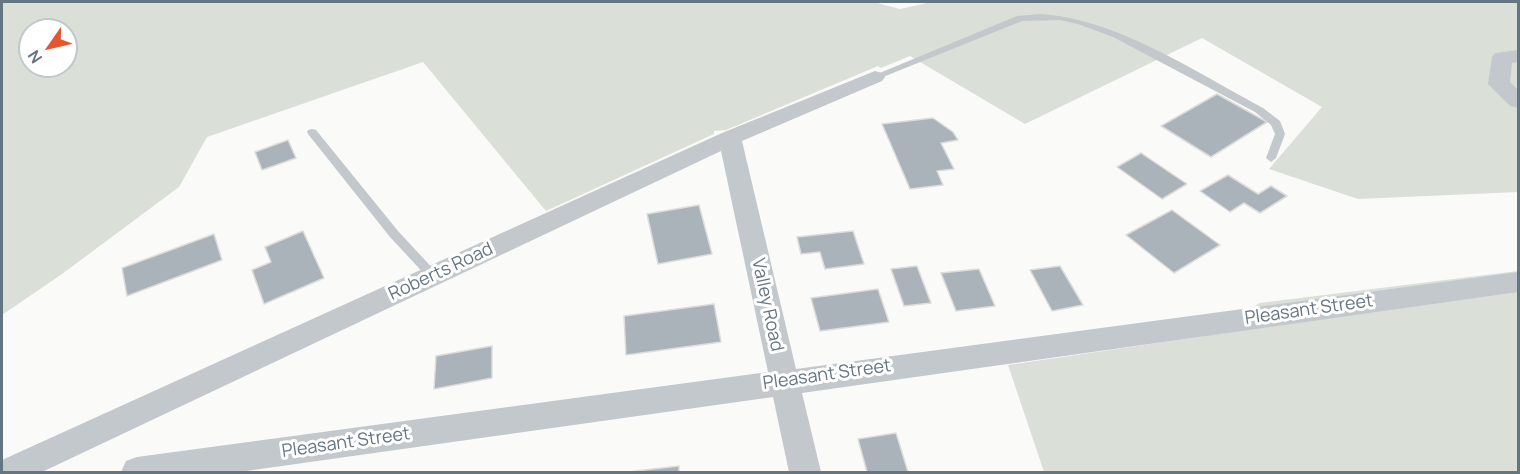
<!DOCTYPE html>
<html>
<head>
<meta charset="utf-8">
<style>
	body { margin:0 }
	#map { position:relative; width:1520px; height:474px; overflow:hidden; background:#fafaf8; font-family:Manrope,sans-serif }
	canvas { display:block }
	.frame { position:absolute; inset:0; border:3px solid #657683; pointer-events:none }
	.north { position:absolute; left:18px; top:18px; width:60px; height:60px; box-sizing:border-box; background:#fff; border:2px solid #c1c8cd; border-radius:50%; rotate:236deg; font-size:16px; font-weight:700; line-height:24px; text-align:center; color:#657683 }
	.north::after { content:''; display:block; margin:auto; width:21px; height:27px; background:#e4572e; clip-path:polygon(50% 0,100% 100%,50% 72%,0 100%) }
</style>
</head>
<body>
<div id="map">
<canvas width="1520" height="474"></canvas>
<div class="frame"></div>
<div class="north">N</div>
</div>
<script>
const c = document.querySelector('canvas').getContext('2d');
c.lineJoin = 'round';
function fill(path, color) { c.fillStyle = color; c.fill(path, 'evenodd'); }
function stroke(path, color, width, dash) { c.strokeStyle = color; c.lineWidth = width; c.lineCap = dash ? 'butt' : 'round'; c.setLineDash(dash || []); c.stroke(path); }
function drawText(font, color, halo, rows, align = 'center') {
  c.font = font + ' Manrope,sans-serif'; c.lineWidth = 6; c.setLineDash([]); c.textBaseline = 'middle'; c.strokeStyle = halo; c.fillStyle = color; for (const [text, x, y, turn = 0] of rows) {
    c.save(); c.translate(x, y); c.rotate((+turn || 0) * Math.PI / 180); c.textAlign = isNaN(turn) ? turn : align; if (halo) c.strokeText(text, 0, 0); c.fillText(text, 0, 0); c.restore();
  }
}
const green = new Path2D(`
	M2,2h871l27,7 32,-7h586v190l-160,7 -89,-30 53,-62 -120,-69 -177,86 -115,-68 -29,12 -3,-2 -152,64 -12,1v3l-168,77 -123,-149 -216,75 -28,50 -117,87 -60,41zM30,30h36v36h-36z
	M1518,271v201h-474l-36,-107 197,-29 55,-33z`);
const building = new Path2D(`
	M1217,94l50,28 -56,35 -50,-31z
	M933,118l20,14 5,8 -17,3 13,26 -17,2 6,14 -33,4 -28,-65z
	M288,140l8,18 -34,12 -7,-18z
	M1141,153l46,31 -25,15 -45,-32z
	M1228,175l30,19 13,-8 16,10 -27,17 -16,-10 -14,9 -30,-21z
	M699,205l13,49 -54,10 -11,-50z
	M1172,210l48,35 -46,28 -48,-38z
	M303,231l21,47 -60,26 -12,-34 19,-8 -6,-15z
	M853,231l11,33 -39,5 -5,-17 -19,2 -4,-17z
	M214,234l8,26 -95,36 -5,-28z
	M917,266l14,37 -27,3 -13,-37z
	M1060,266l23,39 -31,6 -22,-41z
	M979,269l16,37 -39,5 -15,-38z
	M878,289l11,33 -69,9 -9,-33z
	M714,304l7,38 -95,13 -2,-39z
	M492,346v32l-58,11 2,-33z
	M896,433l12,39h-41l-9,-33z
	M679,466v6h-51z`);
const service = new Path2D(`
	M1041,14c77,5 154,58 222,94l17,13 5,13 -9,24 -5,4 -5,-4 9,-24 -4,-9 -16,-13 -142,-75 -35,-13 -18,-4 -38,1 -144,58h-6l-2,-2 147,-61z
	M312,129l4,1 82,101 39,42 2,3 -2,3h-8l-39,-42 -82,-103 -1,-2 1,-2z`);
const minor = new Path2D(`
	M1518,50v12l-6,1 -2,19 8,8v18l-8,-2 -22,-22 4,-27 3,-4z
	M875,71l7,2 3,4 -3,4 -140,60 54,228 722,-97v20l-716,101 19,79h-32l-16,-75 -534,75h-118l5,-11 11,-4 631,-85 -47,-221 -679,321h-40v-12l720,-327z`);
const streetNames = [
	["Roberts Road",441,272,-25],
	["Valley Road",767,305,78],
	["Pleasant Street",1309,310,-8],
	["Pleasant Street",827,375,-8],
	["Pleasant Street",346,443,-8]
];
fill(green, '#dadfd7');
fill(building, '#aab3b9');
stroke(building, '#dcdcda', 1.5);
fill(service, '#c3c8cc');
fill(minor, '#c3c8cc');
drawText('18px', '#657683', '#fff', streetNames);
</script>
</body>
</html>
